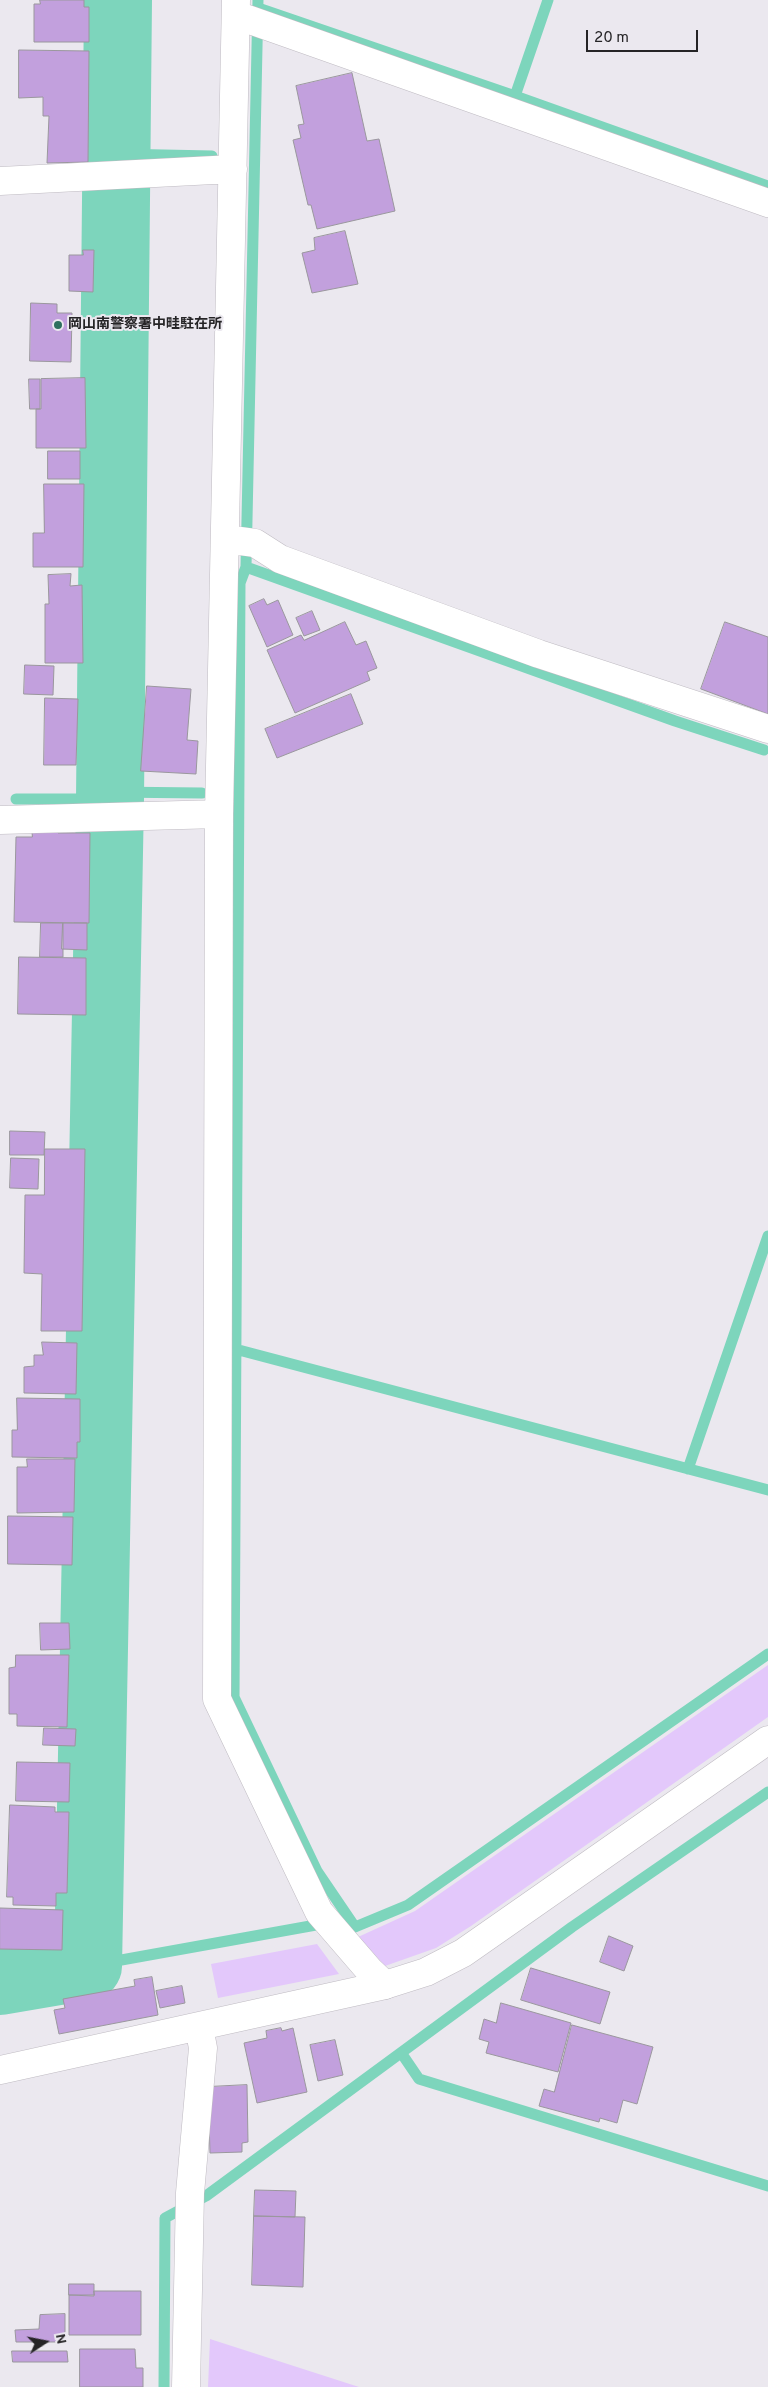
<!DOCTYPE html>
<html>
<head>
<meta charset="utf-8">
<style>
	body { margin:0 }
	#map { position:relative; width:768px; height:2387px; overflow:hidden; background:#ebe8ef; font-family:Overpass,sans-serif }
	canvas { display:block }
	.north { position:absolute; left:20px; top:2317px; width:50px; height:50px; -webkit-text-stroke:4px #ebe8ef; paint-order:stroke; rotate:79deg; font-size:14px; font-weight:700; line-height:20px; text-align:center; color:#252426 }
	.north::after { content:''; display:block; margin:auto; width:18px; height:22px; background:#252426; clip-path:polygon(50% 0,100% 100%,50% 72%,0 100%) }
	.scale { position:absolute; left:586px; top:30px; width:112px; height:22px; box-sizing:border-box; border:2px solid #252426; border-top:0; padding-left:6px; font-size:15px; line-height:18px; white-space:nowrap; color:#252426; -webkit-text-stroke:4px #ebe8ef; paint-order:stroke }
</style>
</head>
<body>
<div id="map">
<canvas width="768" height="2387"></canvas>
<div class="north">N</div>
<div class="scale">20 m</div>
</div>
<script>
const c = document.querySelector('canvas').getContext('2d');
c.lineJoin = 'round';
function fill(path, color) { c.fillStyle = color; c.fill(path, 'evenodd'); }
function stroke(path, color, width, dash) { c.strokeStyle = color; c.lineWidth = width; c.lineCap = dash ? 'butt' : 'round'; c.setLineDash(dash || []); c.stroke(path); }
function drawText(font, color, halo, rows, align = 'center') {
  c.font = font + ' Overpass,"Noto Sans JP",sans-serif'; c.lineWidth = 4; c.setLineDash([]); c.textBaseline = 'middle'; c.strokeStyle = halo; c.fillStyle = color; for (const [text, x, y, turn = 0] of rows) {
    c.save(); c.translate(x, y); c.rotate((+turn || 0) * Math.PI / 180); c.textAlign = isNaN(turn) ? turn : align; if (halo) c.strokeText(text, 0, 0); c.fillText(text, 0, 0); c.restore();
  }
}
const green = new Path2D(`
	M768,1665v52l-297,209 -35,22 -51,18 -27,-29 57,-26z
	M317,1944l22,30 -121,24 -7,-34z
	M210,2339l149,48h-151z`);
const stream = new Path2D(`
	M258,0l-12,567 -6,16 -6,1114 83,174 38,56 53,-22 360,-251
	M258,8l257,88 33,-96
	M515,96l253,90
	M116,154l96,2
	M246,567l429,154 89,29
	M110,792l92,1
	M16,799h94
	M235,1349l533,141
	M688,1469l80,-233
	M88,1966l239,-43
	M402,2054l17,25 349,107
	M164,2387l1,-169 41,-22 366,-269 196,-135`);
const river = new Path2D(`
	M0,1981l88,-15 22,-1167 8,-799`);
const building = new Path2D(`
	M40,0h44v7h5v35h-55v-38h6z
	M19,50l70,1 -1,111 -41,1 2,-47h-6v-19l-24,1z
	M352,73l15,68 12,-2 16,72 -78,18 -6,-24h-3l-15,-65 8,-2 -3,-13 6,-1 -8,-38z
	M345,231l13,53 -46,9 -10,-40 13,-3 -1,-12z
	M83,250h11l-1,42 -24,-1v-36h14z
	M31,303l26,1v9h15l-1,49 -41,-1z
	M85,378l1,70h-50v-39h5v-30z
	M29,379h11v30h-10z
	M48,451h32v28h-32z
	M44,484h40l-1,83h-50v-34h11z
	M71,574l-1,12 12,-1 1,78h-38v-59h4l-1,-29z
	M264,599l3,6 11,-5 15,35 -26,12 -18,-41z
	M312,611l8,19 -16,6 -8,-18z
	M345,622l11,23 10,-4 11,27 -10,4 3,8 -75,33 -28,-63 34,-15 3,5z
	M725,622l43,15v77l-67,-25z
	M25,665l29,1 -1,29 -29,-1z
	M147,686l44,3 -4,51 11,1 -2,33 -55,-3z
	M351,694l12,30 -86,34 -12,-29z
	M45,698l33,1 -2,66h-32z
	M32,827h26v6h32l-1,90 -75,-1 2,-85h16z
	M41,923h22v34h-23z
	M63,923h24v27l-25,-1z
	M19,957l67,1v57l-68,-1z
	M10,1131l35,1 -1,23h-34z
	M45,1149h40l-3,182h-41l1,-57 -18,-1 1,-78h19z
	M11,1158l28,1 -1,30 -28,-1z
	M42,1342l35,1 -1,51 -52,-1v-26l10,-1v-11h9z
	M17,1398l63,1v43h-3v16l-65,-1v-27h5z
	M27,1459h48l-1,53 -57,1v-46h10z
	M8,1516l65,1 -1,48 -64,-1z
	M40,1623h29l1,26 -29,1z
	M16,1655h53l-2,72 -50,-1v-12h-8v-46l6,-1z
	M44,1728l32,1 -1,17 -32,-1z
	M17,1762l53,1 -1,39 -53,-1z
	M10,1805l45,2v5h14l-2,81h-11v13l-43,-1v-8h-6z
	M0,1908l63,2 -1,40 -62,-1z
	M609,1936l24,10 -9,25 -24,-9z
	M531,1968l79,24 -10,32 -79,-24z
	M152,1977l6,38 -99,19 -5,-24 11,-2 -2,-9 72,-13 -1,-6z
	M182,1986l3,17 -25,5 -4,-17z
	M501,2003l70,20 -13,49 -72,-19 3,-11 -10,-3 5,-20 12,4z
	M572,2025l81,22 -16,57 -14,-4 -6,23 -17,-5 -1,4 -60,-16 5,-17 10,3z
	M281,2028l1,3 11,-3 14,64 -50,11 -13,-60 23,-5 -1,-7z
	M335,2040l8,35 -25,6 -8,-36z
	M247,2085l1,57 -6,1v9l-32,1 -2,-66z
	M255,2190l41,1 -1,26 -41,-1z
	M254,2216l51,1 -2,70 -51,-2z
	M69,2284h25v12l-25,-1z
	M94,2291h47v44h-72v-40h25z
	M65,2314v28h-49l-1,-12 24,-1 1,-14z
	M80,2349h55l1,19h7v19h-63z
	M12,2351h55l1,11h-55z`);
const street = new Path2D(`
	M236,0l-17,814 -2,885 102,213 50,58 16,15
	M236,15l532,188
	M0,181l233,-12
	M225,539l30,4 25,16 259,95 229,75
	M0,820l219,-6
	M186,2387l4,-194 13,-145 -4,-21`);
const secondary = new Path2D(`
	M0,2070l385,-85 41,-13 37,-19 305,-213`);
const markers = [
	[58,325,5,"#2f705f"]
];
const poiNames = [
	["岡山南警察署中畦駐在所",68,325]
];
fill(green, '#e3c8fb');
stroke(stream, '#7dd5bc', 11);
stroke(river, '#7dd5bc', 68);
fill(building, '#c2a0dd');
stroke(building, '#9a979d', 1);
stroke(street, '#bfbbc2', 29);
stroke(secondary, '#bfbbc2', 29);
stroke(street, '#fff', 28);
stroke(secondary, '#fff', 28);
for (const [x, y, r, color] of markers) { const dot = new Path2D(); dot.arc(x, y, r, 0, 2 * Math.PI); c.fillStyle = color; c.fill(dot); stroke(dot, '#ebe8ef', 2); }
drawText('bold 14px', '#252426', '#ebe8ef', poiNames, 'left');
</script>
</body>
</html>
